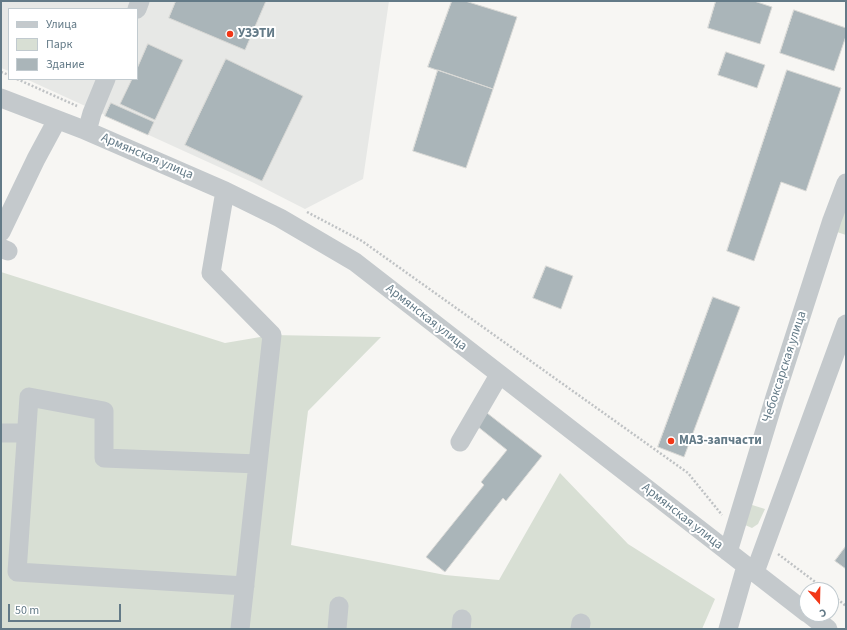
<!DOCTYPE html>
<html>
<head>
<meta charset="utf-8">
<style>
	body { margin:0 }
	#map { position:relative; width:847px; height:630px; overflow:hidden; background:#f7f6f3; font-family:"Source Sans 3",sans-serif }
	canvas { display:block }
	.frame { position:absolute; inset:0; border:2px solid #637a87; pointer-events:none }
	.legend { position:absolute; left:8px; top:8px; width:130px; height:72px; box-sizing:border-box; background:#fff; border:1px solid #c1cacf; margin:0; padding:5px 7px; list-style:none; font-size:12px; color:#637a87 }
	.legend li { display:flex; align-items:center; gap:8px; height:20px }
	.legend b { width:20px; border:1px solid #c1cacf }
	.north { position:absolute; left:799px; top:582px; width:40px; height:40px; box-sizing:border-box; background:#fff; border:1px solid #c1cacf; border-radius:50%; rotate:160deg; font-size:11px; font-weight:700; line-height:16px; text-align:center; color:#637a87 }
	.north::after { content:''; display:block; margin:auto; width:14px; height:18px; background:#f23717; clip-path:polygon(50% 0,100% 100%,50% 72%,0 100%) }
	.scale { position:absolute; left:8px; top:604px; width:113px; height:18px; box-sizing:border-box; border:2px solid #637a87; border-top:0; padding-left:5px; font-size:12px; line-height:14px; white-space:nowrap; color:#637a87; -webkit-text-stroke:3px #fff; paint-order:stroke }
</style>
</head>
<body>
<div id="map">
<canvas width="847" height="630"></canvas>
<div class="frame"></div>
<ul class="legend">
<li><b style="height:5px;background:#c4c9cc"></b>Улица</li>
<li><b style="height:11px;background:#d8dfd4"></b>Парк</li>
<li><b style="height:11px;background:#aab5b9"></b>Здание</li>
</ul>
<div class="north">С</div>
<div class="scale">50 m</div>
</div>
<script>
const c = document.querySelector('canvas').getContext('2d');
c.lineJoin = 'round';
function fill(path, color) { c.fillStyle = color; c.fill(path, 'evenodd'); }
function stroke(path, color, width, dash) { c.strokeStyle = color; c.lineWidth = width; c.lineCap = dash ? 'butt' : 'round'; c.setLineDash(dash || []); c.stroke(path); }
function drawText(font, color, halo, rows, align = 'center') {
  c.font = font + ' "Source Sans 3",sans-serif'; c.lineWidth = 4; c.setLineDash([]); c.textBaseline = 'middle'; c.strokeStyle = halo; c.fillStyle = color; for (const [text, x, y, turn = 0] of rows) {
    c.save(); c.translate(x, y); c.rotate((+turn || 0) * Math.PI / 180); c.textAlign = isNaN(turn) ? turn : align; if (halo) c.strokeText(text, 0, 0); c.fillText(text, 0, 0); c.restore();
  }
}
const built = new Path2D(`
	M1,1h388l-26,178 -58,30 -51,-26 -228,-104h111v-70h-128v62l-8,-3z`);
const green = new Path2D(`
	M846,205v30l-9,-3z
	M1,272l224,71 47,-8 109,2 -73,74 -17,134 154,30 54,5 61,-107 68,71 87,55 -13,30h-701z
	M749,504l16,5 -7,15 -6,4 -7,-3z`);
const building = new Path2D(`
	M176,1h90l-21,49 -76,-32z
	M452,1h13l52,16 -24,72 -65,-22z
	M716,1h38l18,6 -12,37 -52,-16z
	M794,10l52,18v8l-12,35 -54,-18z
	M148,44l35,16 -28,60 -35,-16 12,-25h5v-10z
	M726,52l39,13 -8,23 -39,-13z
	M226,59l77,37 -41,85 -77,-36z
	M438,70l55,19 -27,79 -53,-17z
	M787,70l54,18 -35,103 -25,-9 -27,79 -27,-10z
	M111,103l43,19 -6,13 -43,-19z
	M546,266l27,10 -12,33 -28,-11z
	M713,297l27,10 -56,150 -26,-10z
	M487,413l55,43 -36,45 -3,-3 -58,74 -19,-15 58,-72 -3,-3 26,-32 -30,-24z
	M846,546v23l-11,-8z`);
const path = new Path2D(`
	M1,72l8,3
	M17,79l60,27
	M307,212l55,29 326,232 34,42
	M778,554l48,36
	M831,594l15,12`);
const minor = new Path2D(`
	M137,9l3,-8
	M1,98l86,33 138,60 55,27 75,44 452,351
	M87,131l5,-18 14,-34
	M225,191l-14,82 61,62 -32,294
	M1,232l35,-73 21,-39
	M1,248l7,3
	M1,433h25
	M460,442l39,-67
	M728,552l47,-155 57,-177 14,-37
	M755,572l91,-248
	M245,586l-228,-14 12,-175 75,14v47l154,6
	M809,614l19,15
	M337,629l2,-23
	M461,629l1,-10
	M580,629l1,-6
	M728,629l18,-63`);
const markers = [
	[230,34,4,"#f23717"],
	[671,441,4,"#f23717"]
];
const poiNames = [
	["УЗЭТИ",238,34],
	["МАЗ-запчасти",679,441]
];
const streetNames = [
	["Армянская улица",147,157,23],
	["Армянская улица",426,318,38],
	["Чебоксарская улица",785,367,-72],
	["Армянская улица",682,517,38]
];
fill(built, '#e7e8e6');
fill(green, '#d8dfd4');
fill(building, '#aab5b9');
stroke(building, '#d8d8d5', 1);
stroke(path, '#bfc2c4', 2.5, [2, 2]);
stroke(minor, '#c4c9cc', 19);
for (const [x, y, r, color] of markers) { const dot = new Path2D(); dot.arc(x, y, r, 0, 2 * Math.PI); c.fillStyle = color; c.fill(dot); stroke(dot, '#fff', 1.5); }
drawText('bold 13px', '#637a87', '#fff', poiNames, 'left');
drawText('13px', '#637a87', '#fff', streetNames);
</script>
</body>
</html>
